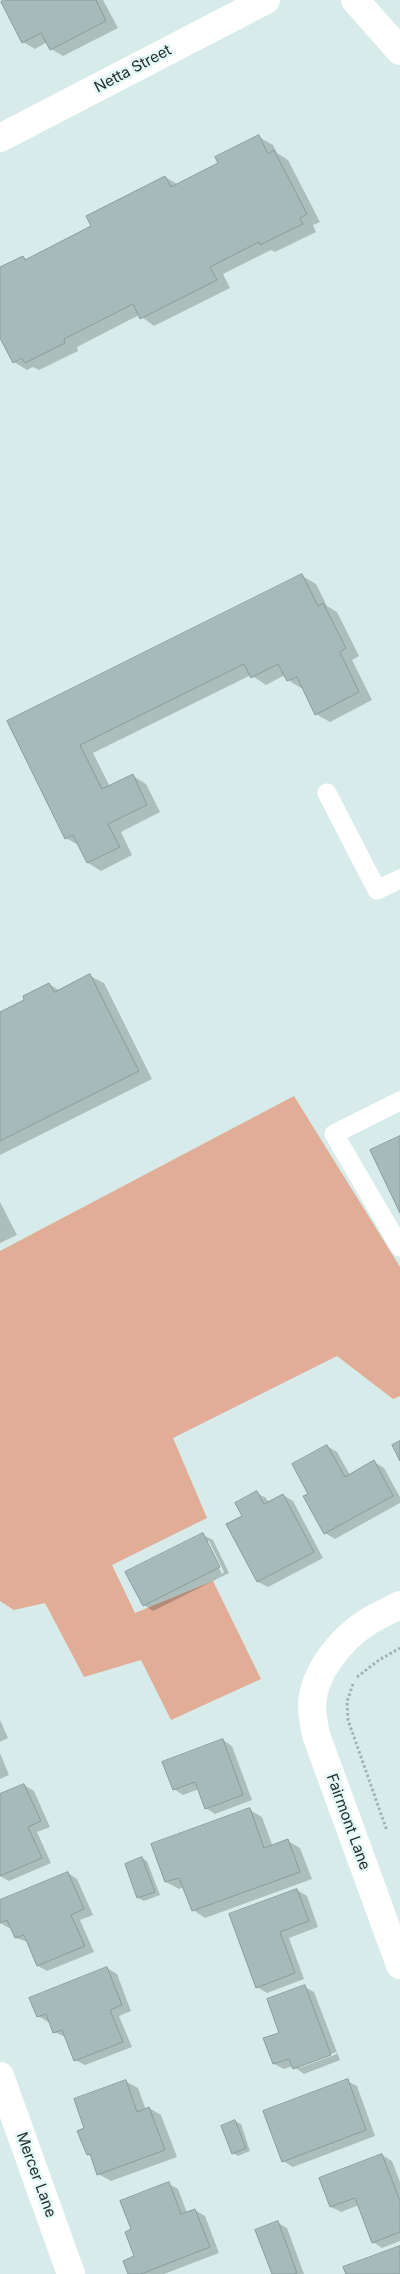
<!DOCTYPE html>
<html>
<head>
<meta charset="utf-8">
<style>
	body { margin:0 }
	canvas { display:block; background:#d7ecea }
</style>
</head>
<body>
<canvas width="400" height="2274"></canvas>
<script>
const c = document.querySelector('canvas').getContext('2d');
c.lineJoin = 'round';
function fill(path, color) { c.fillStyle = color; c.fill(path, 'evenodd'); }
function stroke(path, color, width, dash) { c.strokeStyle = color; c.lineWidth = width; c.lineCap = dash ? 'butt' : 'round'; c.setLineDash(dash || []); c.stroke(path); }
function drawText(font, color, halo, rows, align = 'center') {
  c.font = font + ' Inter,sans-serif'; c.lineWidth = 5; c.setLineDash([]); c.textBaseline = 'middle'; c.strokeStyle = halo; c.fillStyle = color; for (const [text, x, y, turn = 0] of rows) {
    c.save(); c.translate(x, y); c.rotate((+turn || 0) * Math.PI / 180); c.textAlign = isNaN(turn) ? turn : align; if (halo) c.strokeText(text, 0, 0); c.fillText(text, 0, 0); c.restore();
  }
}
const green = new Path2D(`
	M294,1096l106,171v129l-7,3 -56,-43 -164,82 34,80 -95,47 23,48 78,-32 48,98 -90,41 -30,-60 -57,17 -39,-74 -31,7 -14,-9v-350z`);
const shadow = new Path2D(`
	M7,0h96l15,28 -55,28 -12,-7 -4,-7 -12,7 -12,-7z
	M259,137l14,8 4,8 11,7 32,62 -7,3 3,7 -41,20 -4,-2 -48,24 7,14 -76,38 -15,-11 -62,32 1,4 -39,19 -6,-3 -6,3 -13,-8 -14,-27v-67l23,-11 5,3 65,-33 72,-50 14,8 41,-21z
	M302,576l14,8 11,22 10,6 22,44 -7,4 20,40 -42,22 -14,-8 -12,-27 -3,1 -13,-8 -3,-5 -19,10 -15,-10 -158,78 17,34 23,-11 13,8 14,28 -39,20 11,23 -31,16 -13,-8 -8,-17 -14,-8 -58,-117z
	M90,976l14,7 48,96 -152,76v-141l26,-13 23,-17 11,7z
	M0,1202l17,33 -17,8z
	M327,1446l10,6 13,23 24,-13 10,6 16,29v6l-65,36 -10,-6 -15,-38z
	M257,1493l9,5 3,5 14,-8 10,6 30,57 -55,29 -10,-5 -30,-58 15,-8z
	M203,1535l10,5 16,33 -76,38 -9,-6zM206,1541h3l15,31 -2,2z
	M0,1720l8,18 -8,4z
	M223,1740l9,6 20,54 -37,14 -9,-6 -7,-19 -16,6 -9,-6z
	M0,1753l9,22 -9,4z
	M24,1785l10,6 16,36 -13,5 14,31 -42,18 -9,-5v-81z
	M250,1810l12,7 11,30 15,-6 12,7 12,31 -107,39 -12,-8 -9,-23 -5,2 -13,-7z
	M142,1858l5,3 13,34 -16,6 -6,-3 -12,-34z
	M68,1873l9,6 16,36 -13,5 14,32 -47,19 -9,-5 -10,-24 -12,-4 -4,-11 -3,1 -9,-5v-21z
	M297,1890l10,6 11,31 -29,11 15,41 -37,14 -10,-6z
	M107,1968l10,6 14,37 -12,5 13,31 -47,18 -10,-5 -9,-23 -12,-5 -4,-11 -2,1 -10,-6z
	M305,1987l9,5 26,68 -36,14 -11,-8 -9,3 -10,-5 7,-31zM336,2052l1,2 -38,14v-2z
	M125,2081l13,7 8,22 3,-2 12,7 16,42 -66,24 -13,-7 -6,-17 -4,-3 -2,-25z
	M347,2081l10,5 18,50 -82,31 -10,-6z
	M235,2121l6,3 9,27 -12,5 -5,-3z
	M382,2155l10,6 8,21v59l-18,7 -9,-6 -14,-37 -18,7 -10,-5z
	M169,2184l9,5 9,24 8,-3 10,6 14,37 -55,21h-34l6,-17 -3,-27z
	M278,2223l9,5 17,46h-31z`);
const building = new Path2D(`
	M4,0h92l10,21 -56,29 -9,-17 -19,10 -21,-41z
	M259,135l9,19 6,-4 33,64 -7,4 3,6 -43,21 -1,-3 -49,25 7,13 -77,39 -7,-15 -69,35 1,4 -40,20 -3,-5 -9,5 -13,-25v-71l23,-11 2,4 66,-34 -5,-10 79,-40 6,11 47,-24 -3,-6z
	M302,574l16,32 5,-3 23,45 -6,4 19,40 -44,23 -18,-38 -10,4 -9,-17 -27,14 -7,-14 -164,81 22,44 31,-15 14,31 -39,19 12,23 -33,16 -14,-28 -8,4 -58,-118z
	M90,974l49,97 -139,70v-129l24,-12 -1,-4 26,-13 5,9z
	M400,1136v77l-30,-63z
	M400,1441v20l-8,-16z
	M327,1445l18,32 29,-17 19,36 -69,38 -21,-38 5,-2 -16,-30z
	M257,1491l7,13 19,-10 31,58 -57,30 -31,-58 16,-8 -7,-13z
	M203,1533l17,34 -77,39 -18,-34z
	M223,1739l20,56 -38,14 -10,-27 -22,8 -11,-28z
	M24,1784l17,37 -13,6 14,31 -42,18v-82z
	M250,1808l14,40 24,-9 12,33 -108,39 -13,-33 -14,4 -14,-38z
	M142,1857l13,35 -18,6 -12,-34z
	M68,1872l16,37 -13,6 14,31 -48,20 -13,-31 -9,3 -8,-18 -7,3v-23z
	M297,1889l12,32 -29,11 15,41 -39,15 -27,-74z
	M107,1967l15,38 -12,5 13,32 -49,19 -12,-31 -9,3 -7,-19 -9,3 -8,-19z
	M305,1985l26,70 -38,14 -4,-10 -16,5 -10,-26 16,-5 -12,-34z
	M348,2079l18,51 -84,32 -19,-51z
	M126,2080l11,32 12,-5 16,43 -68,25 -7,-21 -3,1 -10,-24 7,-3 -10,-29z
	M235,2120l11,28 -14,6 -11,-28z
	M382,2154l18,47v31l-28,11 -17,-45 -25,9 -11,-29z
	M169,2182l12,32 14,-5 15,38 -69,27h-13l-5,-13 11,-5 -9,-24 6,-3 -11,-28z
	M278,2221l19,52 -3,1h-22l-17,-44z
	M400,2246v28h-54l-3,-7z`);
const path = new Path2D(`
	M357,1677l22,-17 21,-12
	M353,1684l-6,18 1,18 39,111`);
const lane = new Path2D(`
	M327,793l50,97 23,-11
	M400,1101l-66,33 66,113`);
const street = new Path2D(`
	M0,138l266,-138
	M400,1605c-10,5 -21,10 -31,16 -27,17 -55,50 -57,83 0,11 2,20 4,31l84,230
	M0,2076l71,198`);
const secondary = new Path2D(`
	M355,0l45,51`);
const streetNames = [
	["Netta Street",133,69,-28],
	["Fairmont Lane",348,1822,70],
	["Mercer Lane",36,2175,70]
];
fill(green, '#e1ad96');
fill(shadow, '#0003');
fill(building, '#a6bbb9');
stroke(building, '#899d9a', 1);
stroke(path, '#a1b2b0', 3, [2.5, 2.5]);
stroke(lane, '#fff', 19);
stroke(street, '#fff', 28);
stroke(secondary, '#fff', 28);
drawText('15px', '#242c2b', '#e4f9f7', streetNames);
</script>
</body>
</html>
